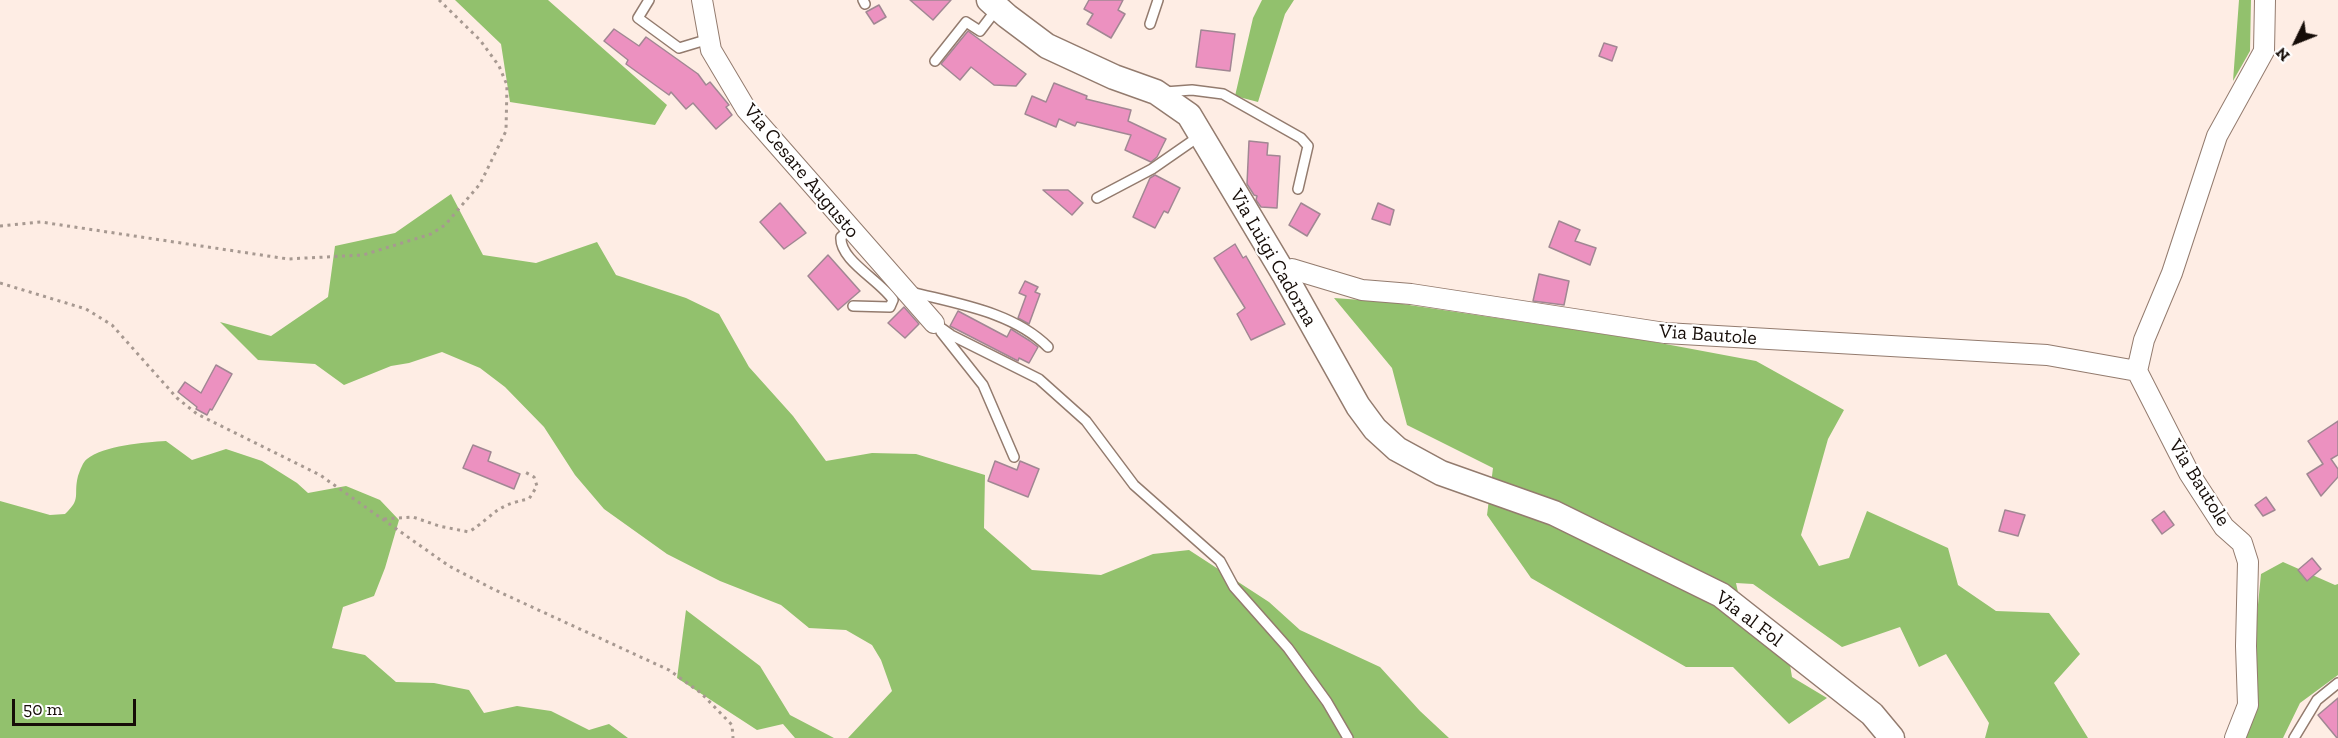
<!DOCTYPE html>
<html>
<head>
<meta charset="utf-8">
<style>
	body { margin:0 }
	#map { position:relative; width:2338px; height:738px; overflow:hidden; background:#feede4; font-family:"Zilla Slab",serif }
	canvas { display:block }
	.north { position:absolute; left:2266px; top:12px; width:60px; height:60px; -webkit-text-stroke:4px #fff; paint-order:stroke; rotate:227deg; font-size:16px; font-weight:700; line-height:24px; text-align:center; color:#160d08 }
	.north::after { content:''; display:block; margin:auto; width:21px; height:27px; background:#160d08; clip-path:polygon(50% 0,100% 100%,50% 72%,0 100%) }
	.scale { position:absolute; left:12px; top:699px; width:124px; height:27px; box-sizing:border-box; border:3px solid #160d08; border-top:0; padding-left:8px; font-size:18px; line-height:21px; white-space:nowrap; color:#160d08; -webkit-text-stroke:4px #fff; paint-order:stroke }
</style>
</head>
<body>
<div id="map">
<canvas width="2338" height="738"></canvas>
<div class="north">N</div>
<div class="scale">50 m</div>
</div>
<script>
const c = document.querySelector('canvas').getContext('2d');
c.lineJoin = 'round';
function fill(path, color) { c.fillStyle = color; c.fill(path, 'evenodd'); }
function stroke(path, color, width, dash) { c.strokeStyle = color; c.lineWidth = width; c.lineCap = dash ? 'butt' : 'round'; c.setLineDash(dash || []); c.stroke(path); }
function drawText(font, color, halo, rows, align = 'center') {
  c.font = font + ' "Zilla Slab",serif'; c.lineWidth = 4.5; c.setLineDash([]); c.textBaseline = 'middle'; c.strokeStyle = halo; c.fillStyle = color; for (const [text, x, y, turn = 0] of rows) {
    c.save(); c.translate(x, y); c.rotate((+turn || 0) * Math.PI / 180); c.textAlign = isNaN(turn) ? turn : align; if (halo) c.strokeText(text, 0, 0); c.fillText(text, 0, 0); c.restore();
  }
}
const forest = new Path2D(`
	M455,0h93l119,105 -12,20 -145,-23 -9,-58z
	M1262,0h32l-9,14 -27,88 -23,-6 18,-78z
	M2239,0h12l-1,51 -17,30z
	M451,194l32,61 53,8 61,-21 19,33 70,23 33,16 30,53 44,49 33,45 46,-8 44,1 69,21 -1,53 48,42 69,5 52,-21 36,-4 80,52 31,28 80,37 40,44 29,27h-601l44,-47 -11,-31 -9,-15 -26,-15 -37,-2 -28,-23 -61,-24 -53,-27 -63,-45 -29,-34 -31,-48 -39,-40 -25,-19 -38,-16 -33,11 -18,3 -47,19 -29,-21 -57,-4 -38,-38 51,14 57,-39 7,-51 60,-13z
	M1334,298l55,4 255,38 112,21 88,49 -16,29 -27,96 18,31 30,-8 18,-47 81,37 10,37 38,26 53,2 31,41 -26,29 34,55h-103l4,-15 -43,-69 -27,13 -19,-40 -58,20 -89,-63 -17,-1 9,41 45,41 2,12 35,21 -38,26 -56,-57h-47l-155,-89 -44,-63 6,-47 -86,-43 -15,-57z
	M166,441l26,19 34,-11 36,12 35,22 11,10 38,-7 34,14 19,20 -14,48 -11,28 -31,11 -11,41 33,7 31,27 38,1 35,7 15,23 33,-7 34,5 38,19 20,-6 19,14h-628v-237l50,14 15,-1c17,-16 8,-18 13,-38 2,-6 5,-14 9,-17 16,-13 58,-17 79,-18z
	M2283,562l52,23 3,-1v91l-38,28 -17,35h-38l16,-164z
	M686,610l74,56 30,49 44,23h-39l-12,-14 -26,6 -80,-52z`);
const building = new Path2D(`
	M910,0h41l-18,20z
	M1089,0h34l-5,10 7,4 -14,24 -24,-14 6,-10 -9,-5z
	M879,5l7,12 -12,7 -8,-12z
	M614,29l25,17 7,-9 52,37 8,11 4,-3 19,23 -3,2 6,8 -16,14 -23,-26 -7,6 -15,-17 -2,3 -43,-31 2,-4 -24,-19z
	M1201,30l34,4 -5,37 -34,-4z
	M968,31l58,43 -10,12 -22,-1 -23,-18 -11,13 -19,-16z
	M1604,43l13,4 -5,14 -13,-5z
	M1054,83l33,13 -1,3 45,11 -3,11 38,18 -9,18 -6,5 -26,-12 6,-15 -54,-13 -2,4 -16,-7 -3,8 -31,-13 7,-18 14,6z
	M1249,141l19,2 -1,12 13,1 -3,52 -16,-1 -5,-7 1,-4 -3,-1 -7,-11z
	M1155,175l25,13 -12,25 -4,-2 -9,17 -22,-11 17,-39z
	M1043,190h25l15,13 -11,12z
	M780,203l26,30 -22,16 -24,-27z
	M1301,203l19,11 -13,22 -18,-11z
	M1378,203l16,7 -4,15 -18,-6z
	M1559,221l21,9 -5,11 21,7 -6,17 -41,-18z
	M1235,244l8,14 3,-2 39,68 -34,16 -14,-26 8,-6 -31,-50z
	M828,255l32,36 -22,19 -30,-34z
	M1539,274l30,7 -5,24 -31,-4z
	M1025,281l13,6 -3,5 5,2 -11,30 -11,-6 8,-22 -7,-3z
	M904,307l15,17 -14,14 -17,-15z
	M958,311l49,26 4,-8 19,12 8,6 -9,16 -10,-5 -1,3 -68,-35z
	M216,365l16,9 -20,36 -2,-1 -3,6 -11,-6 1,-2 -19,-15 7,-10 16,11z
	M2338,421v34l-7,4 7,10v8l-17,19 -14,-22 16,-10 -15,-23z
	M473,445l18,7 -3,9 32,13 -6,15 -51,-21z
	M995,461l22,9 3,-9 19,8 -11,28 -40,-16z
	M2266,497l9,13 -12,6 -8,-11z
	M2005,510l20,5 -7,21 -19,-5z
	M2164,511l10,14 -12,9 -10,-14z
	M2312,558l9,11 -14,12 -9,-11z
	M2338,698v40h-1l-19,-23z`);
const path = new Path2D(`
	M0,226l41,-4 247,37 75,-4 68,-21 14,-9 35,-41 26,-53 1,-46 -8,-19 -19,-26 -41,-40
	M0,283l86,26 26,16 65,73 20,16 123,61 129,91 46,24 174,80 32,23 31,32 1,13
	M384,519l29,-2 26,9 30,6c26,-17 26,-27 60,-33l8,-13 -3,-9 -9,-5`);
const service = new Path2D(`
	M649,0l-11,18 41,30 30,-9
	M863,0l2,4
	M1150,24l8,-24
	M935,61l31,-39 14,9 16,-21
	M1165,92l27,-2 31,4 78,44 7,8 -10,43
	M1097,198l55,-29 49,-34
	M850,229l-9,8c-2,23 40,44 52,63l-3,7 -37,-1
	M911,292c47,12 102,20 137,55
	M934,323l17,12 88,44 47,42 48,64 86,76 14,26 54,61 39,54 21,36
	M941,332l42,53 31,72
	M2294,738l23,-38 21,-17`);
const minor = new Path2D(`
	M702,0l9,50 35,59 188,214
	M1284,274l8,-5 70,21 49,4 254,39 382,22 90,16
	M2235,738l13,-33 -2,-59 2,-84 -6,-19 -18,-16 -35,-54 -52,-102 7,-31 28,-67 45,-137 47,-85 1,-51`);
const tertiary = new Path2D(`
	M989,0l18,16 40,30 67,31 42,15 33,23 95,159 74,132 17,23 22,20 44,24 113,40 167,82 151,119 20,24`);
const streetNames = [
	["Via Cesare Augusto",801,171,50],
	["Via Luigi Cadorna",1273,258,60],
	["Via Bautole",1708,335,4],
	["Via Bautole",2199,483,58],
	["Via al Fol",1749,619,37]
];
fill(forest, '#92c16d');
fill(building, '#ec91c0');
stroke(building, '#a18793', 1.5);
stroke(service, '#937b6e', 12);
stroke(minor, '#937b6e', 22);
stroke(tertiary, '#937b6e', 27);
stroke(path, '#a79991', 3, [3, 4.5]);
stroke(service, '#fff', 9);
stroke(minor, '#fff', 20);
stroke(tertiary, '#fff', 24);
drawText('20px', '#160d08', '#fff', streetNames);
</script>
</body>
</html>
